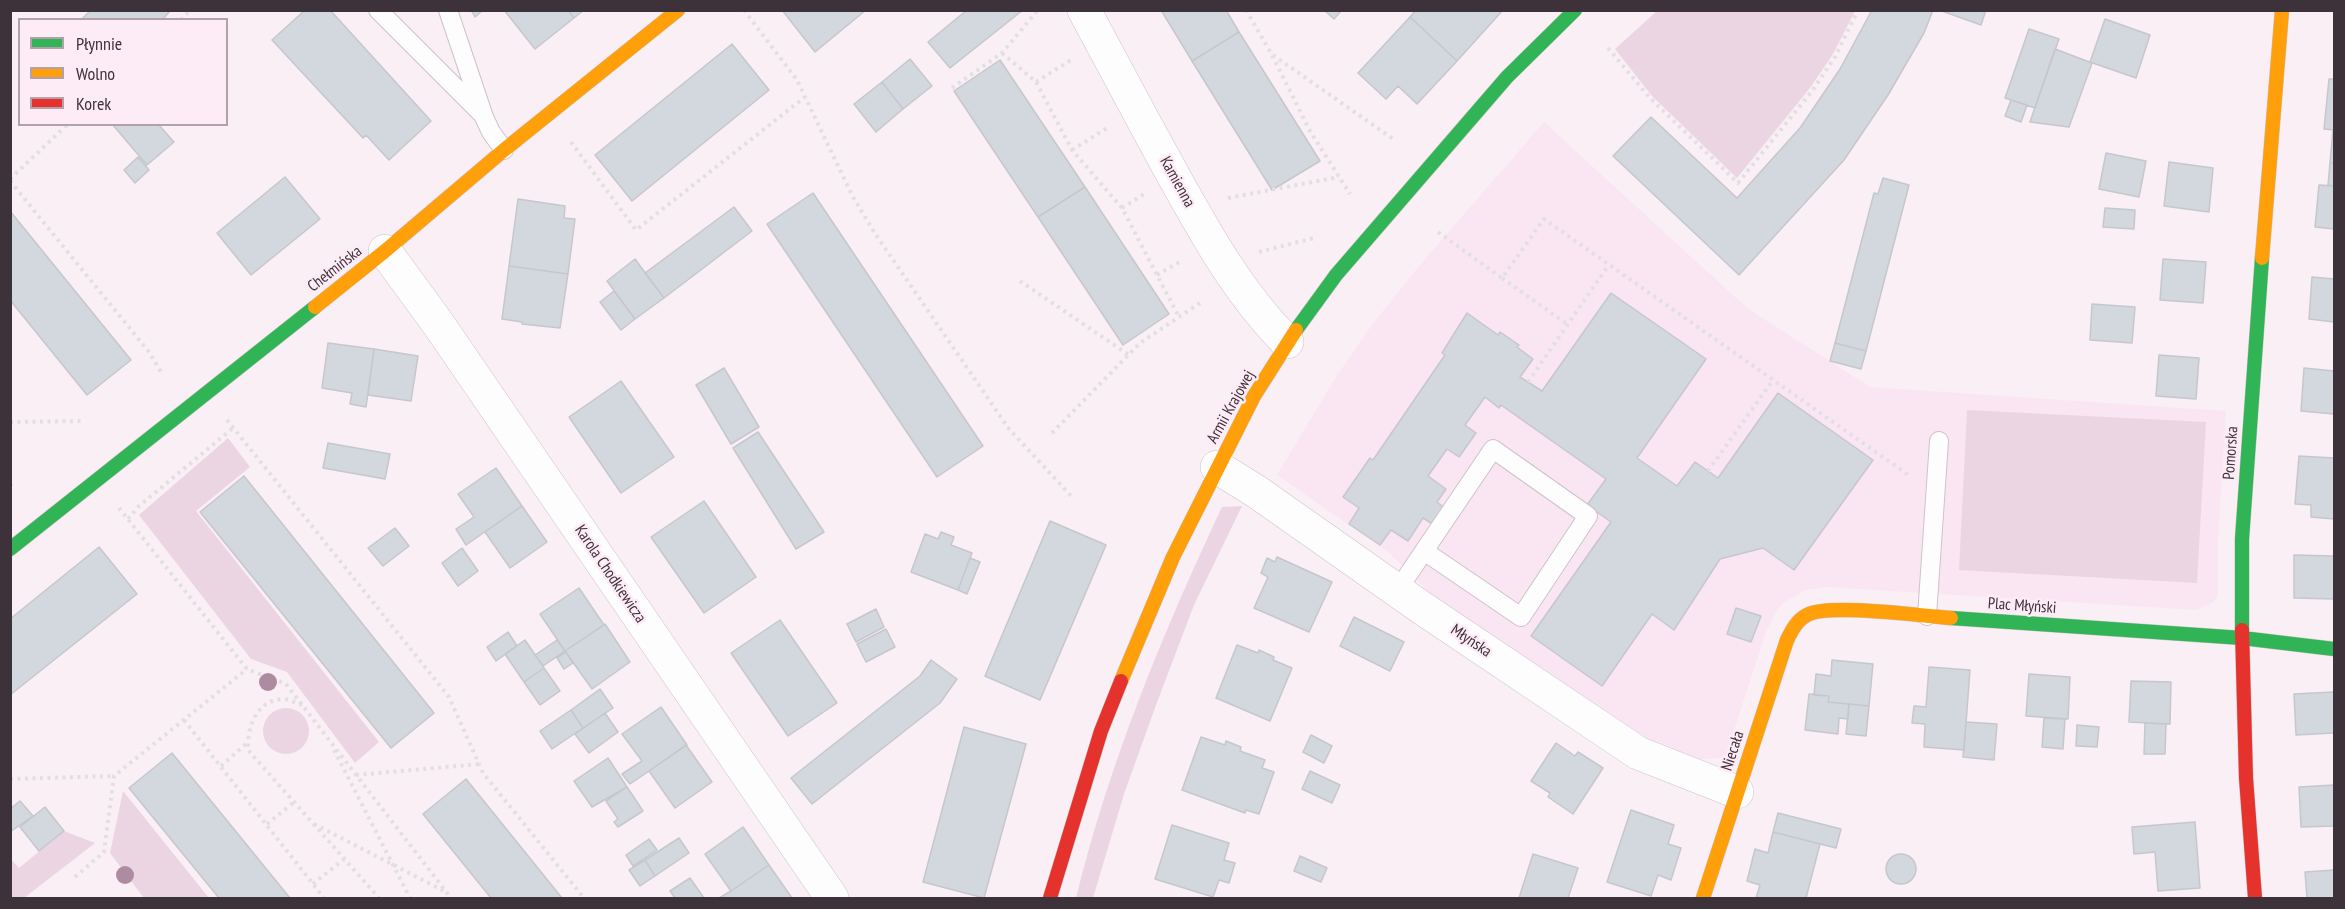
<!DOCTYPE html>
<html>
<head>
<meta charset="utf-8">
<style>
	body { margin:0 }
	#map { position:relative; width:2345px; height:909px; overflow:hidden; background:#f9eff5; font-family:"PT Sans Narrow",sans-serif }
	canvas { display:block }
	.frame { position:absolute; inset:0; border:12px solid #3d3239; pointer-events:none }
	.legend { position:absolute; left:18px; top:18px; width:210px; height:108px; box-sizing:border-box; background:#fdebf6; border:2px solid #b0a1aa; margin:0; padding:8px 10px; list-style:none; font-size:18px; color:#3d3239 }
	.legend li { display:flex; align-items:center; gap:12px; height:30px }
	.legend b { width:30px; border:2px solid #b0a1aa }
</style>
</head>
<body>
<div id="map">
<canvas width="2345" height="909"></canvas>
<div class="frame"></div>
<ul class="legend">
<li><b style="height:8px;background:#30b455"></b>Płynnie</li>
<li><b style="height:8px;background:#ff9f0a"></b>Wolno</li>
<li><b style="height:8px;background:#e5322d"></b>Korek</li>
</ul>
</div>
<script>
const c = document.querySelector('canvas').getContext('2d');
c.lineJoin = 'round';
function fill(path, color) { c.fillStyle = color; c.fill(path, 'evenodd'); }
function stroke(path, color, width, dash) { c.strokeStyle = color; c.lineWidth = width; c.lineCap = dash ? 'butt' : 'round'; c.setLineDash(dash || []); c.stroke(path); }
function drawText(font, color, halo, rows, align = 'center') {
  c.font = font + ' "PT Sans Narrow",sans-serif'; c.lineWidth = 5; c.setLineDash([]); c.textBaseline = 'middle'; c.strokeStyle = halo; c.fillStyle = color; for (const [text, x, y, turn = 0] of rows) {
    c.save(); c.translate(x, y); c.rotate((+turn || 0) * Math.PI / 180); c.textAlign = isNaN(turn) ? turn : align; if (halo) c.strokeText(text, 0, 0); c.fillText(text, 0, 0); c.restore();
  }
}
const built = new Path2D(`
	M1544,122l203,186 123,79 356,24 -8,131v52l-4,8 -18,8 -370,-23 -20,3 -23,13 -9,12 -8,17 -41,126 -25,1 -56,-22 -213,-143 -42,-41 -112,-78 59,-98 35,-51 48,-60z`);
const green = new Path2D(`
	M1657,11v-1l198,1 -22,43 -23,34 -73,90 -85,-82 -37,-47z
	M1967,410l239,12 -9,161 -238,-13z
	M228,438l22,29 -54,44 183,231 -24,21 -68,-91 -36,-13 -112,-144z
	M1242,506l-48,99 -38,100 -32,89 -31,104h-17c33,-135 87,-266 146,-391z
	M263 731a23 23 0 1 1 46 0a23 23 0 1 1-46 0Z
	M123,791l86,107h-65l-34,-45z
	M64,831l31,12 -71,55h-13l-1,-40 9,10z`);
const building = new Path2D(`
	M91,10h80l-9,10h-81z
	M305,10h25l101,111 -42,39 -23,-25 -3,3 -91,-98z
	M471,10h12l-8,7z
	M504,10h64l6,8 -39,31z
	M568,10h16l-10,8z
	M782,10h84l-51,42z
	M967,10h56l-73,58 -22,-26z
	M1161,10h65l13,22 -47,29z
	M1324,10h18l-8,9z
	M1416,10h87l-46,51 -47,-44z
	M1872,10h61l-9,23 -36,62 -44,65 -105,115 -126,-119 38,-39 86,81 63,-70 40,-59z
	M1939,10h47l-5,15z
	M1410,17l47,44 -40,43 -19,-18 -12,13 -28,-26z
	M2105,19l45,16 -14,43 -46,-16z
	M2029,29l30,10 -24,69 -30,-10z
	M1239,32l81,129 -48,29 -80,-129z
	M732,44l37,46 -137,111 -37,-46z
	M2055,49l37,14 -23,64 -39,-5z
	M910,59l22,27 -29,23 -21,-27z
	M1000,60l85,127 -47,30 -84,-126z
	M2329,79h5v51l-10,-1z
	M882,82l21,27 -27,23 -22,-28z
	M2011,100l16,5 -6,17 -16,-6z
	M112,124h46l16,18 -27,23z
	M2333,130h1v33h-4z
	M2106,153l40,8 -7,36 -40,-8z
	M138,157l11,13 -14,13 -11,-13z
	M2169,162l44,6 -4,44 -45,-6z
	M2330,163h4v23l-6,-1z
	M285,177l35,42 -69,56 -34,-42z
	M1883,178l26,7 -43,166 -31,-8 39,-150 4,1z
	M2319,185l15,1v43l-19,-2z
	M1085,187l84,127 -46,31 -85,-128z
	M813,193l170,253 -46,31 -170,-253z
	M518,199l47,7 -1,12 11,1 -7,55 -59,-8z
	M734,207l18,24 -88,67 -19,-25z
	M2105,208l30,2 -1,19 -31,-2z
	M10,211l121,149 -44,35 -77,-95z
	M635,259l29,39 -29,21 -28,-38z
	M2163,259l43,3 -3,41 -43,-3z
	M509,266l59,8 -8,54 -38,-4v-2l-20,-3z
	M2312,277l22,2v43l-25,-3z
	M614,291l21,28 -14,11 -21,-28z
	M1611,293l95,66 -69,99 40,28 18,-24 23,16 60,-85 95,67 -79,110 -31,-22 -43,11 -46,71 -22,-16 -50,72 -71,-50 80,-114 -24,-17 19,-26 -105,-74 -2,3 -14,-11 -20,28 11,8 -17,24 -12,-8 -19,27 18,13 -9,13 5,4v5l-7,11 -4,1 -8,-5 -15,23 -17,-11 -11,15 -31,-21 10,-16 -16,-11 27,-39 3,2 72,-105 -3,-2 25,-40 31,22 2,-3 19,13 -2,2 16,12 -13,18 22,14z
	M2092,304l43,3 -3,36 -42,-3z
	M328,343l46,6 -8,58 -16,-3 2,-11 -30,-5z
	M1835,343l31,8 -5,18 -31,-8z
	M374,349l44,7 -7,45 -43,-6z
	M2159,355l40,3 -3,41 -40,-3z
	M724,368l35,59 -28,17 -35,-59z
	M2304,368l30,3v43l-33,-3z
	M621,381l53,76 -53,36 -52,-76z
	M758,432l66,100 -28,17 -63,-101z
	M328,443l62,11 -5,25 -62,-11z
	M2299,456l35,2v61l-23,-2v-12l-16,-1z
	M496,468l26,38 -56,39 -10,-16 18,-12 -16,-23z
	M244,476l190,237 -43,35 -191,-236z
	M704,501l52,76 -52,36 -53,-76z
	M522,506l25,36 -37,26 -25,-36z
	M1050,521l56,24 -66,155 -55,-24z
	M395,528l14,18 -26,20 -15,-18z
	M941,532l13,5 -3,8 21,8 -14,37 -47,-18 14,-38 13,5z
	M99,547l38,47 -127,101v-76z
	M462,548l16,23 -20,15 -16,-23z
	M2294,555l40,1v43l-40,-1z
	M1277,557l55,25 -23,50 -55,-24 14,-31 -7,-4 6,-15 8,4z
	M970,558l10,4 -13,32 -9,-4z
	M579,588l25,37 -39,26 -25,-37z
	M1736,608l25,8 -10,26 -24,-8z
	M876,609l8,18 -28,15 -9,-18z
	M1354,617l50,25 -14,29 -50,-25z
	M780,620l57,83 -49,33 -57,-83z
	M605,624l25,38 -38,27 -27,-38z
	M886,629l9,18 -29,15 -9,-18z
	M508,632l9,14 -21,15 -9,-14z
	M525,640l19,28 -20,14 -19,-28z
	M557,640l8,11 -22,15 -8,-11z
	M1237,645l21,8 1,-3 15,7 -1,3 19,8 -22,53 -54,-23z
	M566,652l7,11 -9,6 -7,-11z
	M931,660l26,19 -17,24 -128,101 -21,-26 129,-102z
	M1832,660l41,4 -4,42 -41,-4 1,-6 -15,-1 2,-21 15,2z
	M1929,667l41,3 -6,80 -40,-3 1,-23 -13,-1 2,-17 12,1z
	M544,668l16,23 -20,14 -16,-23z
	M2029,674l41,3 -2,42 -42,-3z
	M2131,681l40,1 -1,42 -41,-2z
	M600,689l13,19 -30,20 -12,-18z
	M2334,692v41l-38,2 -2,-41z
	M1809,694l20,2 -1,6 21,2 -1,15 -9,-1 -1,16 -33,-4z
	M1849,704l20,2 -3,30 -20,-2z
	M661,707l26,38 -57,39 -8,-10 20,-13 -20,-27z
	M571,710l12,18 -31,21 -12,-18z
	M605,713l13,19 -29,21 -14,-19z
	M2044,718l21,1 -2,30 -21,-2z
	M1966,722l31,2 -3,36 -31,-3z
	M2145,723l21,1 -1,30h-21z
	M2077,725l22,2 -2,20 -21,-1z
	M964,727l62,17 -42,154 -61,-16z
	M1311,735l21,11 -8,17 -21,-11z
	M1201,737l24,8 1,-4 15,6 -1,4 25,9 -3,8 12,4 -15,42 -13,-4 -1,3 -63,-23z
	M1556,743l19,13 3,-4 25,16 -30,46 -25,-17 2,-4 -19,-12z
	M686,745l26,37 -37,26 -26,-37z
	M172,753l118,145h-71l-90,-110z
	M608,758l19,29 -35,20 -18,-26z
	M1310,771l30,14 -8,18 -30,-14z
	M466,779l96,119h-71l-68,-84z
	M2334,785v41l-33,1 -2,-40z
	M627,787l16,24 -25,16 -4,-5 4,-3 -12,-18z
	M20,801l13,15 -23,16v-23z
	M45,807l19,24 -25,20 -19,-24z
	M1631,810l43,15 -6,19 13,4 -10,32 -13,-5 -7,21 -44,-14z
	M1778,813l63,16 -5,19 -63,-16z
	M2195,822l5,66 -42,3 -3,-39 -21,2 -2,-27z
	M1172,825l57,18 -5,17 11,3 -6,20 -10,-3 -6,17 -58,-18z
	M743,827l26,38 -38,26 -26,-37z
	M1773,832l47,12 -14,54h-50l4,-13 -13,-4 8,-32 13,4z
	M679,838l10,15 -34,23 -10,-16z
	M649,839l8,11 -24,16 -7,-11z
	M1533,854l45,14 -10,30h-49z
	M1886 869a15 15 0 1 1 30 0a15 15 0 1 1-30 0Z
	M1300,856l27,12 -6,14 -27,-11z
	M645,860l10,16 -15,10 -11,-16z
	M769,865l23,33h-73l12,-7z
	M2334,870v28h-27l-2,-26z
	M690,878l14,20h-29l-5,-7z`);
const path = new Path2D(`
	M744,10l53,70 55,115 22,37 135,197 62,67
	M1246,10l26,45 38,76 40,63
	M181,20l9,-10
	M1608,48l42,50 88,85 74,-92 23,-34 23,-47
	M1002,53l34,29 36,68 50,58 57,109
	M1273,55l123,86
	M1036,82l35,-22
	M952,88l50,-35 36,-43
	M571,142l65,88 169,-133
	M1072,150l35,-22
	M10,179l58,-55
	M10,181l139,171 12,20
	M1228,198l111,-21
	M1122,208l22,-14
	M1438,232l64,46 42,-59 366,257
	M1259,252l55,-14
	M1157,275l24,-14
	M1502,278l65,46
	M1020,281l109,74
	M1528,382l80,-116
	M227,420l222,277 34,76 101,125
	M10,422l73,-1
	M1052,433l88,-90 63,-42
	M1708,471l65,-91
	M10,484l3,3
	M119,508l128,161 39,15 165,214
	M128,519l11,-13 94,-78
	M302,705c-6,-2 -13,-6 -19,-6 -27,1 -36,29 -35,51l131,148
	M184,720l140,178
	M334,750l76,148
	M221,766l26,-23
	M356,775l123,-11
	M10,779l104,-3
	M267,824l26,-21
	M314,824l132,68
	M75,877l29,-25 10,-76 133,-107
	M313,884l31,-25`);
const lane = new Path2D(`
	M378,10l103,103
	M448,10l36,107 7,15 13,18
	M1397,591l96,-142 95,67 -67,101 -97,-66
	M1927,616l12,-175`);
const street = new Path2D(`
	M1084,10c28,52 55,103 83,154 35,63 69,127 120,178
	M385,251l54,74 393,573
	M1217,467l40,25 165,116 216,145 99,39`);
const fast = new Path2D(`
	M1296,330l40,-55 171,-198 68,-67
	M10,549l305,-242
	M1951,618l291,20 92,11
	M2242,630v-91l20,-281`);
const slow = new Path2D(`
	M2262,258l20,-248
	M315,307l70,-56 119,-101 174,-140
	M1121,681l52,-124 81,-161 42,-66
	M1703,898l84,-258c5,-10 10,-20 20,-25 21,-12 115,1 144,3`);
const jam = new Path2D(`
	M2242,630l4,148 9,120
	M1050,898l51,-167 20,-50`);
const trees = [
	[268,682],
	[125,875]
];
const streetNames = [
	["Kamienna",1177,182,61],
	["Chełmińska",335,269,-38],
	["Armii Krajowej",1231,407,-61],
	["Pomorska",2231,453,-86],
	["Karola Chodkiewicza",610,574,56],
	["Plac Młyński",2022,606,4],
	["Młyńska",1471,641,34],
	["Niecała",1733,751,-72]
];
fill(built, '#fae6f2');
fill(green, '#ebd5e2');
fill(building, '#d2d8de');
stroke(building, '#c6c7cc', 1.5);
stroke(lane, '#cdc3c9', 20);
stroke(street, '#cdc3c9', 34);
stroke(fast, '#cdc3c9', 15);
stroke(slow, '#cdc3c9', 15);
stroke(jam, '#cdc3c9', 15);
stroke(path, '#e2dfe1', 4, [3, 4.5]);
stroke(lane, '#fefdfe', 18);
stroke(street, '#fefdfe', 33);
stroke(fast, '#30b455', 14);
stroke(slow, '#ff9f0a', 14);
stroke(jam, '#e5322d', 14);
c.fillStyle = '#ad8ba1';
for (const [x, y] of trees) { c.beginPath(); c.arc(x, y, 9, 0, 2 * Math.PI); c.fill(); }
drawText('16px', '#3d3239', '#fdebf6', streetNames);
</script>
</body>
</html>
